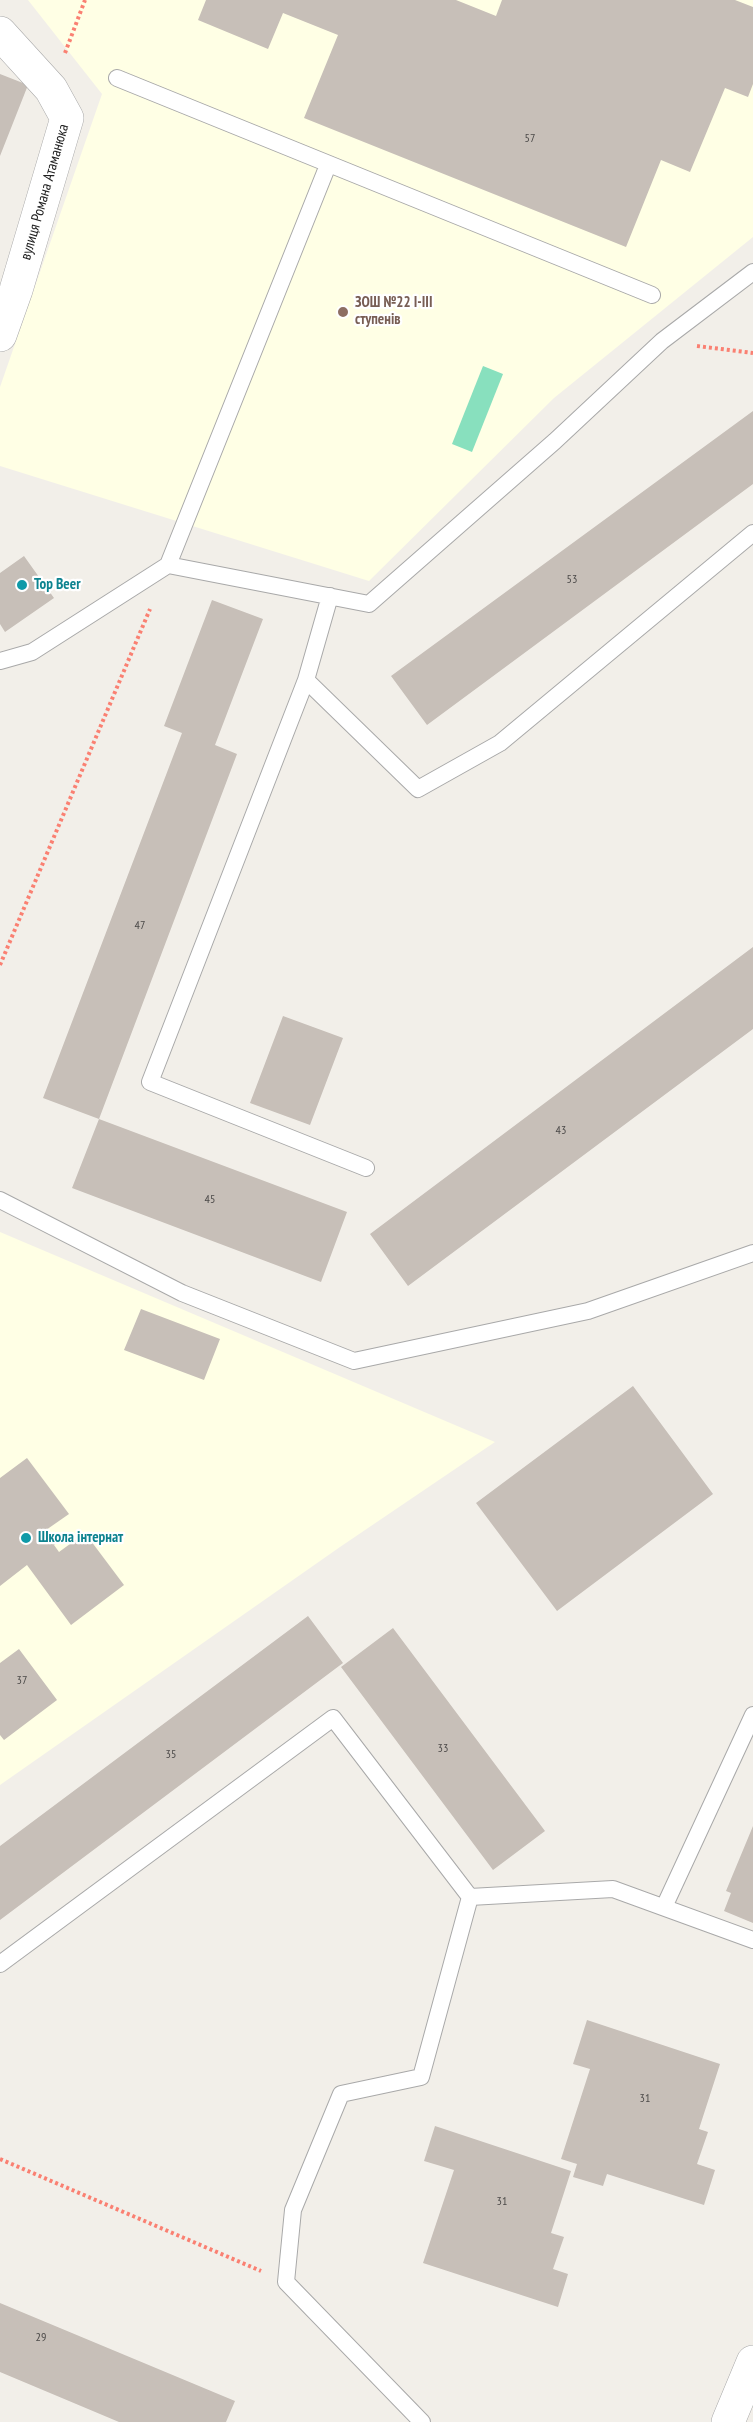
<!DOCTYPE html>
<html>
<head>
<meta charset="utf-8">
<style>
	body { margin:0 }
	canvas { display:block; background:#f2efe9 }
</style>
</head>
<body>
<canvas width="753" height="2422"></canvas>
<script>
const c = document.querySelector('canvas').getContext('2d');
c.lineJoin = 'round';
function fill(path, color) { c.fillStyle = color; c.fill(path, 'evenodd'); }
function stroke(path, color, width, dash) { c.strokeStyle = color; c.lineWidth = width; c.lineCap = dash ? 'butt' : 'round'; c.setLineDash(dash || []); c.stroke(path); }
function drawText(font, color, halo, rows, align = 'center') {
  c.font = font + ' "PT Sans Narrow",sans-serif'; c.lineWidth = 4.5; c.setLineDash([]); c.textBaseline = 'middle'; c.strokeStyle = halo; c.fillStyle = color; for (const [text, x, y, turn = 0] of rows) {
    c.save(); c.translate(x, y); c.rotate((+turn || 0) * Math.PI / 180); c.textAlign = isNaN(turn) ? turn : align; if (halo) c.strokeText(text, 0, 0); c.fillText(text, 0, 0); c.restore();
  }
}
const education = new Path2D(`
	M28,0h725v237l-199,161 -185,183 -369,-115v-79l102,-293z
	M0,1232l495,210 -155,105 -340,238z`);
const pitch = new Path2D(`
	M483,366l20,8 -31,78 -20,-8z`);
const building = new Path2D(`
	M206,0h250l40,16 6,-16h233l18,7v77l-5,13 -23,-9 -35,84 -29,-12 -35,87 -322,-129 34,-83 -55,-22 -15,36 -70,-29z
	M0,74l28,11 -28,71z
	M753,411v73l-326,241 -36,-49z
	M24,556l30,42 -49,34 -5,-8v-51z
	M212,600l51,19 -48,126 22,9 -138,365 248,93 -26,70 -249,-94 27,-69 -56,-21 139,-365 -18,-7z
	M753,947v82l-345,257 -38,-52z
	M283,1016l60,22 -33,87 -60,-22z
	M141,1309l79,30 -16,41 -80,-30z
	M633,1386l80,108 -156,117 -81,-108z
	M27,1458l42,56 -23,16 10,13 -2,2 5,7 26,-19 39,52 -53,40 -44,-60 -27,21v-108z
	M308,1616l35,47 -343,257v-74z
	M393,1628l152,203 -52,39 -152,-203z
	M19,1649l38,51 -53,40 -4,-5v-72z
	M753,1826v97l-29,-12 7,-18 -5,-2z
	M587,2020l133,44 -21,65 9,3 -11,32 18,6 -11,35 -97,-31 -4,12 -30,-9 4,-13 -16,-5 29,-90 -17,-5z
	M435,2126l136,45 -20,62 13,4 -11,32 15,5 -10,33 -135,-44 31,-93 -30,-9z
	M0,2303l235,98 -9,21h-107l-119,-50z`);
const path = new Path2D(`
	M65,53l20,-53
	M697,346l56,7
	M0,965l150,-356
	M0,2159l261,112`);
const lane = new Path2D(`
	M117,78l535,217
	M168,565l160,-400
	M0,661l32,-9 136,-87 201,39 186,-163 107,-100 91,-69
	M306,680l24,-84
	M366,1168l-216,-86 156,-402 112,109 82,-46 253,-210
	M0,1200l182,93 172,68 234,-50 165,-58
	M664,1907l89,-192
	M0,1964l333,-246 137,179 143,-8 140,51
	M422,2422l-136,-140 7,-72 48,-116 80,-17 49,-180`);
const street = new Path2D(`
	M0,33l51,56 16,29 -51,172 -16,45
	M728,2422l25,-60`);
const markers = [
	[343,312,6,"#8d6e63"],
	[22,585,6,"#0f9aa8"],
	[26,1538,6,"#0f9aa8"]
];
const numberNames = [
	["57",530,139],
	["53",572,580],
	["47",140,926],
	["43",561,1131],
	["45",210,1200],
	["37",22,1681],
	["33",443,1749],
	["35",171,1755],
	["31",645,2099],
	["31",502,2202],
	["29",41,2338]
];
const streetNames = [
	["вулиця Романа Атаманюка",45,192,-74]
];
const educationNames = [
	["ЗОШ №22 І-ІІІ",355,303],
	["ступенів",355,320]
];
const cultureNames = [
	["Top Beer",34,585],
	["Школа інтернат",38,1538]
];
fill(education, '#ffffe5');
fill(pitch, '#88e0be');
fill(building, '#c7bfb8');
stroke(lane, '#a9a9a9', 18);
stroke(street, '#a9a9a9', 34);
stroke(path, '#fa8072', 4, [3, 3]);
stroke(lane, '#fff', 16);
stroke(street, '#fff', 33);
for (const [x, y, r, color] of markers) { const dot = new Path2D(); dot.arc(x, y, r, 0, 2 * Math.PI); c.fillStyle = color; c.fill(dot); stroke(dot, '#fff', 2); }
drawText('12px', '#4b4948', null, numberNames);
drawText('15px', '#222', '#fff', streetNames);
drawText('bold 15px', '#785e54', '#fff', educationNames, 'left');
drawText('bold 15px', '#0d838f', '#fff', cultureNames, 'left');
</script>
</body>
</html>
